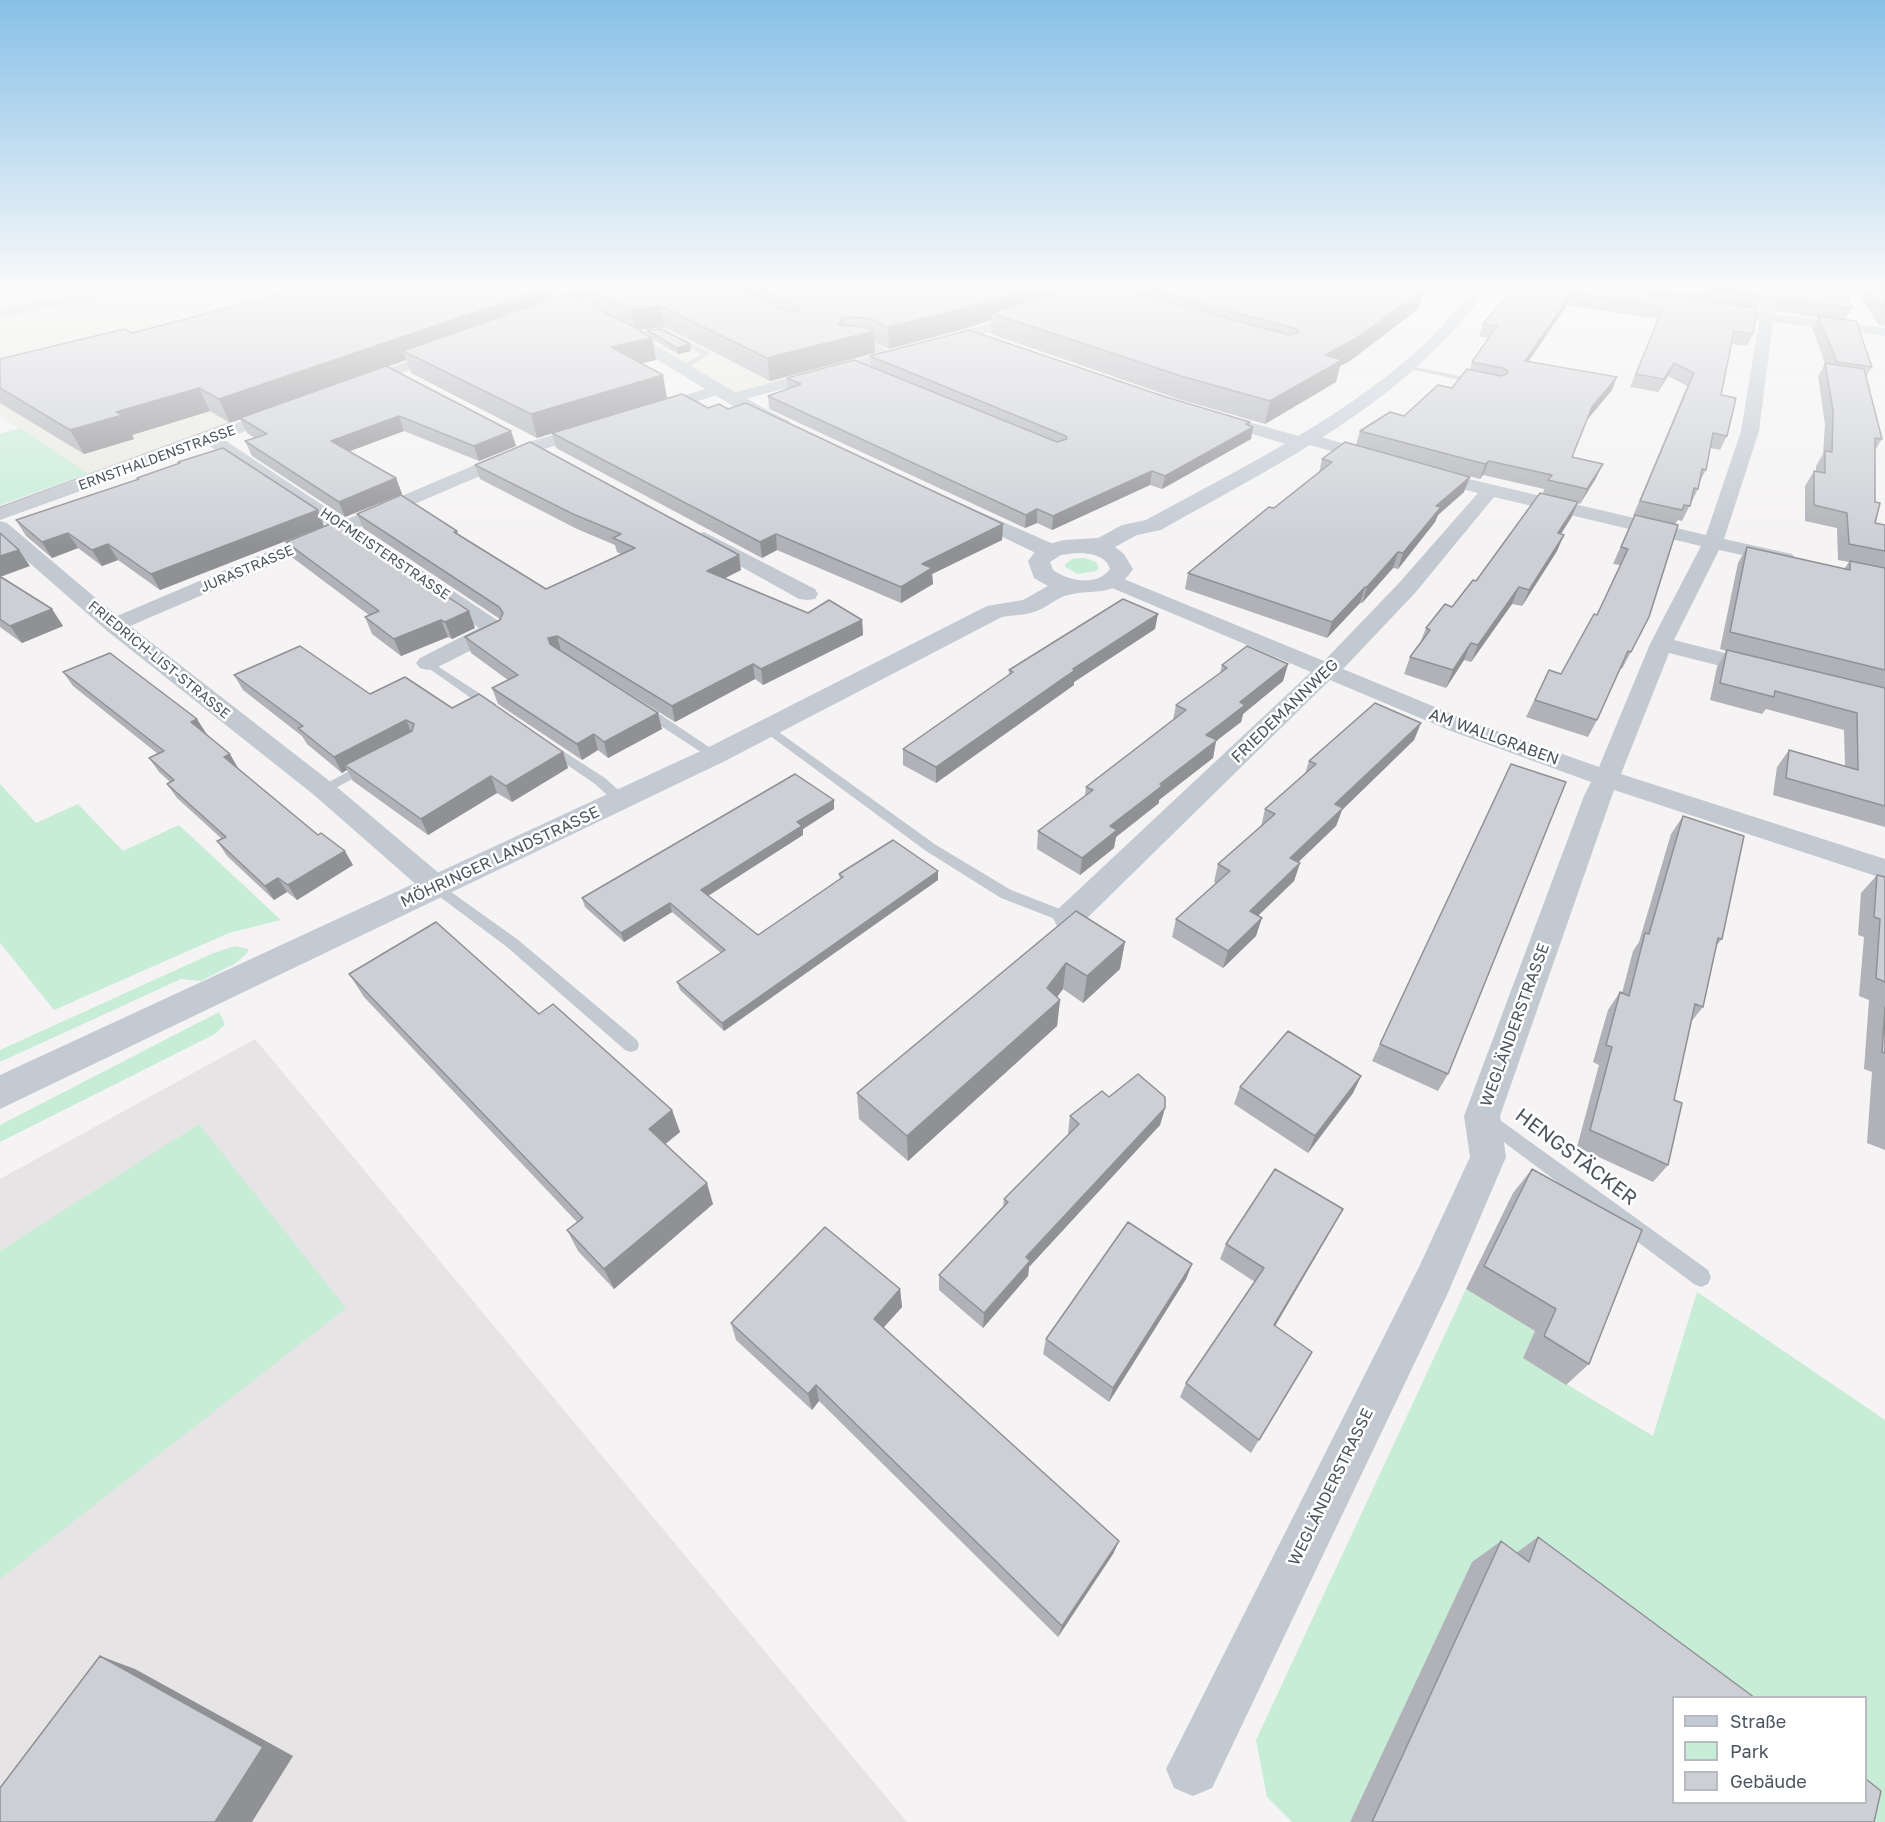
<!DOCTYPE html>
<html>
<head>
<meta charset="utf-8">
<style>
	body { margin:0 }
	#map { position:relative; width:1885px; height:1822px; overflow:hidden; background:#f5f3f3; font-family:"Golos Text",sans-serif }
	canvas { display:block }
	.legend { position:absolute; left:1672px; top:1696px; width:195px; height:108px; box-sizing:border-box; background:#fff; border:2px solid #b7bbbf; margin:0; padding:8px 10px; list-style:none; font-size:18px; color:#4c555f }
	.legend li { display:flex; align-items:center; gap:12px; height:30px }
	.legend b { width:30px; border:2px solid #b7bbbf }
</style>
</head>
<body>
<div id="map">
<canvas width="1885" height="1822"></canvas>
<ul class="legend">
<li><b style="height:8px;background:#c3cad4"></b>Straße</li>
<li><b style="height:16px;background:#c7edd7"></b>Park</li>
<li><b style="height:16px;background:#cdcfd5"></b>Gebäude</li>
</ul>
</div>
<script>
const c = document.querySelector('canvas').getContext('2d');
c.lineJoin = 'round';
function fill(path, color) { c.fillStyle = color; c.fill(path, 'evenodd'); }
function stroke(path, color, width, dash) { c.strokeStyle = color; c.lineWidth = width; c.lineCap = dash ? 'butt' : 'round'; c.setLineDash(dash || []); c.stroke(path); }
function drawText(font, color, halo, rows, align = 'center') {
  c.font = font + ' "Golos Text",sans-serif'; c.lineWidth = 5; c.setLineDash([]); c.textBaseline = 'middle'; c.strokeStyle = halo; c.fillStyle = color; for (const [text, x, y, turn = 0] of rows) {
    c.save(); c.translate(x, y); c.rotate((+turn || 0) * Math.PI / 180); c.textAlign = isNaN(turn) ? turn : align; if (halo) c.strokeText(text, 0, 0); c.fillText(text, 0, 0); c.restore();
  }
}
const commercial = new Path2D(`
	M0,290h1111l-376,107 -82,-47 -195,-11 -371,135 -87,-58z`);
const education = new Path2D(`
	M255,1039l652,783h-907v-643z`);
const green = new Path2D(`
	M20,428l67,45v1l-87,31v-71z
	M1085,558l11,4 3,6 -3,3 -18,3 -13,-7v-3l7,-5z
	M0,784l36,39 42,-19 45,47 56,-26 102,95 -52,13 -175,77 -54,-67z
	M235,946l13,3v3l-12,11 -35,18 -20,-2 -181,83v-12l211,-96z
	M219,1012l6,12 -10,10 -215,108v-17z
	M199,1124l147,184 -346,271v-328z
	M1466,1289l69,42 -12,27 130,78 44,-144 188,128v402h-54l35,-20v-104l-175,-1 -219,-134 -122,259h-58l-25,-25 -11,-57z`);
const service = new Path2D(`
	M664,329l45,23 1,2 -27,16 -4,-2 1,-2 21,-12 -38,-21 -37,3 -4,-2z
	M855,340l15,2 26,13c-7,4 -33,-9 -44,-11z
	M1406,365l73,15 4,2 -4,2 -70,-15 -4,-2z
	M428,660l68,44v6h-8l-64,-45 -2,-2z
	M642,704l4,1 75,50 -6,4 -5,-1 -72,-47v-6z
	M769,725l167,120 75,45 62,24 3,4 -3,4h-10l-62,-24 -75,-47 -161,-119 -2,-3z
	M549,742l56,36 21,19 2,3 -2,3h-10l-21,-19 -51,-35 -1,-3z
	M368,761l7,4 -2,3 -45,24h-10l-2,-3z
	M437,882l80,57 120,101 2,5 -2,5 -6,2 -6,-2 -118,-103 -75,-56 -2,-4z
	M1487,1112l6,3 215,155 3,7 -3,7 -7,3 -7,-3 -213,-159 -3,-5 3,-5z`);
const minor = new Path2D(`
	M94,290h24l-7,4 -111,24v-8z
	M1091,290h19l-2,3 -133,44 -244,66 -8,-5 2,-3 240,-64z
	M1757,290h14l3,24 111,14v8l-112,-14 -14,109 -35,108 68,15 3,4 -3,4 -7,2 -66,-14 -45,90 94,24 4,5 -4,5 -8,2 -91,-23 -48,121 264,85v20l-271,-89 -114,326 6,41 -59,138 -235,493 -19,8 -19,-8 -8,-19 253,-502 51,-110 -6,-41 120,-320 7,-14 -140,-51 -121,-51 -251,246 -11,3 -11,-3 -4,-8 4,-8 254,-238 -206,-87 -4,-4 4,-4 7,-2 7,2 205,84 75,-78 79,-90 -16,-4 -2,-4 2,-4 7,-2 237,56 35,-104 18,-110 -17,-3 -2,-3 7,-4 13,1zM1494,497l207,49 -51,98 -51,123 -130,-46 -126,-52 72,-76z
	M445,348l5,1 2,3 -2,3 -89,33 -6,2 -8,-5 2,-3z
	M718,385l8,5 -2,3 -72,22 -8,-5 2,-3z
	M282,407l8,5 -2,4 -65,23 122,81 184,-78 63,-19 6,1 2,4 -2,4 -57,18 -183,78 145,96 3,5 -3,5 -67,34 -8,2 -8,-2 -4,-5 4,-5 59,-30 -137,-93 -212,91 202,157 115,97 5,7 -5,7 -10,3 -10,-3 -113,-99 -208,-165 -106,-93v-16l7,2 110,93 212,-90 -121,-81 -208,75v-13z
	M1214,412l84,24 7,-3 6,1 72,21 3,4 -3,4 -6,1 -71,-20 -7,3 -6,-1 -85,-25 -2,-4z
	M704,532l111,57 3,5 -3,5 -8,1 -8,-1 -102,-57 -3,-4 3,-4z`);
const tertiary = new Path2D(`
	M537,290h14l7,6c82,33 152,86 231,125l2,4 -2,4h-14l-29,-15 -139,-85 -59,-27z
	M962,504l96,42 3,5 -3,5 -8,2 -8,-2 -87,-42 -4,-4 4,-4z`);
const secondary = new Path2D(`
	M1472,290h14c-81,114 -207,173 -325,240l-24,5 -22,12 9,7 9,15c-20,30 -36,19 -65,26 -10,2 -19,11 -29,15 -11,5 -25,5 -37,7l-277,144 -725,348v-34l705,-326 282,-143 36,-6 25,-14 -14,-8 -6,-17 7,-9 10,-7 19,-5 34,-2 24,-13 24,-5c93,-51 191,-98 271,-169 21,-18 37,-40 55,-61zM1076,553c13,0 30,2 34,16 -13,18 -41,12 -57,1l-3,-8 11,-7z`);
const tram = new Path2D(`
	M0,507l256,-94`);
const wall = new Path2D(`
	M297,290h259l8,3 -1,-3h867l-8,6 -4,13 -68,52 -10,5 -4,16 -71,42 -87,-25 -187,-65v-14l-27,9 -75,20 -15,-7 1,11 -105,28 -105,-54 -27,3 10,6 -1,-6 44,21 -13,3 -26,-15 4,21 -15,3 26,35 41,10 20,1 275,115 -1,16 -70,34 1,10 -32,19 -124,-53 -15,8 -206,-110 -4,-15 -15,5 -126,-65 -5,-13 -19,7 124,64 5,15 -37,15 -75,-30 -55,20 47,27 6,16 -57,23 -93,-61 -7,-15 10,-3 -8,-5 -7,-14 -10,4 -20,-12 -78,24 2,4 -50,15 -84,-51v-44l132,-26zM590,298l2,9 -13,-6z
	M1512,290h250v6l-5,12 -4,26 -6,12 -16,-2 -10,51 6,41 -7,14 -10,-2 -4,22 -7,13 -1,6 -16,32 -4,-1 -3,4 -26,93 -27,52 -2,-1 -23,52 -9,17 -62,-20 23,-47 12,4 36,-59 23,-50 -7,-1 21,-48h-1l54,-130 -19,-10 -10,16 -28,-5 28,-68 -91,-14 -39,57 84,28 -25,30 -15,37 24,21 -16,26 -2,-1 -7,15 -10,16 -4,17 -35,55 -10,-2 -41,58 -7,-2 -18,28 -42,-14 6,-17 10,-14 6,-15 26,-21 24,-26 67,-87 1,-5 -61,-14 -3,4 -124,-34 4,-14 44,-15 48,-28 18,-18 2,-8 17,-24 -10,-1 4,-13z
	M1770,290h76l6,18 -7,12 27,47 -6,10 16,62 -7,11v73l10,2v302l-112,-32 4,-28 12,-17 56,16 -1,-36 -78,-21 -4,5 -52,-14 7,-33 9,-16 -6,-2 18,-86 9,-16 97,22 5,-7 -11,-2 -1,-32 -32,-7v-35l9,-15h2v-5l7,-12 2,-30 -7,-47 7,-14 -13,-35 6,-11 -43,-6z
	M1855,290h30v36l-6,-1z
	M870,356l296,41 84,25 -1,3 4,2 -2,12 -89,50 -12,-4 -98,45 -15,-7 -12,5 -256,-119 -1,-13 20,-7 -1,-11 84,-11z
	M1322,459l142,33 -26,23 -3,7 -37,47 -5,-1 -31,35h-2l-33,35 -142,-49 3,-16 86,-65 45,-35z
	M178,462l140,48 6,16 -164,64 -42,-30 -16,6 -24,-18 -26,10 -26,-22 -10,-16 122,-40 -1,-2 42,-14z
	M475,465l266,105 -17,8 84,35 54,7 1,15 -100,50 -8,-6 -80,43 -114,-71 101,78 -54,29 -10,-8 -16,10 -84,-56 -6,-16 16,-8 -37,-27 -6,-16 35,-18 -137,-91 -6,-14 100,17 2,4 87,54 75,-35 -4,-2 -2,-7 -38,-16 -97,-50z
	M286,542l189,86 -23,11 -4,-2 -47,19 -29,-22 -7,-17 4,-2 -76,-57z
	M0,578l52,31 11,17 -41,17 -22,-16z
	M1155,629l-81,53v3l-138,98 -33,-18v-16l106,-74v-5z
	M1288,664l-5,17 -40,33 -2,8 -25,19 -3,17 -54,42v3l-43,34 -2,11 -34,27 -43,-26 1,-18 47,-35 1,-9 87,-67 3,-15 44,-32 2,-8z
	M63,672l143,61 32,36 115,96 -56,35 -10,-8 -13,8 -47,-44 -10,-15 5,-2 -45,-41 -10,-14 3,-2 -11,-10 -10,-14 9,-4 -85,-68z
	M234,675l136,19 82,14 111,44 5,16 -56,34 -15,-9 -69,42 -75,-54 -6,-11 -5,3 -35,-29 -5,-8 -59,-46z
	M1421,723l-7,17 -72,70 -6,16 -38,36 2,1 -6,18 -36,35 -2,20 -33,32 -51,-31 4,-18 40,-36 -2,-1 4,-18 43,-37 4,-18 40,-35 4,-13z
	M1511,764l-63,310 -10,17 -66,-30z
	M834,800v9l-31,20v6l-95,61 50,39 82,-56 -1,-5 99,-3v9l-214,151 -44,-41 -3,-8 44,-29 -49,-41 -48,30 -39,-35 -3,-9z
	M1683,816l39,123 -6,7 -13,61 -12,15 -17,78 -6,65 -15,17 -76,-35 22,-82 -6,-3 15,-52 12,-18 2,1 11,-42 6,-9 32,-108z
	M1877,875l8,2v273l-18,-7 5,-71 -8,-3 5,-69 -10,-4 5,-59 -6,-2 3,-42z
	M1076,911l44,58 -37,34 -20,-14 -6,8 3,3 -3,26 -149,135 -49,-42 -2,-26z
	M349,974l190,40 133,96 8,22 -15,12 48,60 -99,85 -36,-38 -11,-21 10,-8 -213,-225z
	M1361,1076l-8,17 -45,60 -74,-49 6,-17z
	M1109,1097l56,11 -5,17 -131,142 -1,9 -45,52 -44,-38v-15l64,-68 1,-8 65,-65 -1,-1 2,-17z
	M1532,1169l57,195 -23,21 -43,-27 12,-27 -69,-42 47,-96z
	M1334,1225l-59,101 37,26 -61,101 -71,-56 6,-14 69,-101 -35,-23 6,-15z
	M1192,1264l-6,15 -77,123 -66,-48 3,-15z
	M900,1289l2,18 -19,21 236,213 -6,13 -55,83 -239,-236 -7,9 -76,-70 -5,-17z
	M1538,1537l336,285h-524l122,-260 29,-21 15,12z`);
const shadedWall = new Path2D(`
	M541,290h4l4,19 -146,42 3,9 -176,63 -11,-24z
	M572,290h17l1,8 -15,4z
	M1023,290h62l-93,23 -1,7 -27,9 -75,20 -1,-22z
	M1409,290h21l-8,6 -4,13 -68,52 -10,5 -4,16 -71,42 5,-23 55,-46z
	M1572,293l-5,12 -47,69 5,-13z
	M661,306l4,21 -30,3 -4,-21z
	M843,317l1,22 30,-8 1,22 -105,28 -3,-23 71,-33z
	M652,338l4,22 -40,9 -5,-22z
	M690,344l1,7 -13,3 -1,-6z
	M1674,363l-6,13 -10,16 6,-13z
	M663,375l4,23 -130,40 -6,-24z
	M1617,377l-5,13 -26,31 6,-14z
	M199,388l11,23 -78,24 2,4 -50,15 -14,-24 46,-18z
	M399,416l5,15 -67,25 -6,-15z
	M1250,422l-2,7 5,-2 -2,12 -89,50 3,-13z
	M511,431l5,15 -37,15 -5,-15z
	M1489,461l-6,14 -3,4 5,-15z
	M1603,464l-7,14 -16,26 7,-15z
	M1152,471l-2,14 -98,45 1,-14z
	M1470,477l-6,15 -26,23 -3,7 -37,47 5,-16 33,-47z
	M396,478l6,16 -57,23 -6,-15z
	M1578,502l-7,16 -20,31 7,-16z
	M1037,509v14l-12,5 1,-13z
	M318,510l6,16 -164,64 -9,-16z
	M1003,524l-1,16 -70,34 1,10 -32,19v-16l21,-23z
	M68,533l10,15 -26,10 -10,-16z
	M776,534l1,16 -15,8 -2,-16z
	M1564,535l-7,16 -35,55 7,-16z
	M108,544l10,16 -16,6 -10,-16z
	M19,550l11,16 -30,11v-21z
	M1398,552l-5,16 -31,35 5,-16z
	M739,555l2,15 -31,16 -3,-15z
	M1365,587l-5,16 -33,35 5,-16z
	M1519,587l-7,17 -41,58 7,-17z
	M52,609l11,17 -41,17 -12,-17z
	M469,611l6,17 -23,11 -7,-17z
	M1158,614l-3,15 -81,53v3l-138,98v-16l137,-98z
	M441,620l7,17 -47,19 -7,-17z
	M862,620l1,15 -100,50 -2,-16z
	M557,636l4,15 -8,3 -5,-16z
	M1471,643l-7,17 -18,28 7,-18z
	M753,664l2,15 -80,43 -3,-16z
	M1288,664l-5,17 -40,33 -2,8 -25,19 -3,17 -54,42v3l-43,34 -2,11 -34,27 2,-17 28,-32 50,-42 46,-49 34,-33z
	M658,713l4,16 -54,29 -4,-16z
	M197,719l9,14 -6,3 -9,-14z
	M406,720l7,16 -68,29 2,5 -5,3 -8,-16z
	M1421,723l-7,17 -72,70 -6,16 -52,50 6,-18 45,-54z
	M594,734l4,16 -16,10 -5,-16z
	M563,752l5,16 -56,34 -6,-16z
	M230,754l8,14 -6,3 -8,-14z
	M491,776l6,17 -69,42 -7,-16z
	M834,800v9l-31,20v6l-100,64 -2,-9 96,-68z
	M345,851l8,14 -56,35 -9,-15z
	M1300,863l-6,18 -50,48 6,-18z
	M938,871v9l-214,151 -2,-8z
	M278,878l9,14 -13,8 -9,-14z
	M670,903l2,9 -48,30 -3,-9z
	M1262,918l-6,18 -33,32 5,-17z
	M1125,942l-5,27 -37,34 4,-27z
	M1066,963l-3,26 -18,24 15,-13 -3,26 -149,135 -1,-25 140,-148z
	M1361,1076l-8,17 -45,60 7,-17z
	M1165,1108l-5,17 -131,142 -1,9 -45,52 1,-15 42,-56z
	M672,1110l8,22 -23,19 -8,-22z
	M707,1183l6,21 -99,85 -10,-20z
	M1343,1209l-9,16 -67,115 7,-15z
	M1192,1264l-6,15 -77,123 4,-14z
	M900,1289l2,18 -26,29 -2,-17z
	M816,1385l3,16 -7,9 -4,-16z
	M1119,1541l-6,13 -55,83 4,-11z
	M100,1656l35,13 158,87 -41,66h-37z`);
const building = new Path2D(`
	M297,290h244l-322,109 -20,-11 -83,24 6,3 -52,15 -70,-42v-29l124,-30 8,4z
	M547,290h9l75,35 21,13 -41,9 52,28 -132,39 -128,-63 148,-52 3,-5z
	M589,290h151l50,23 9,-2 1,-3 -40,-18h263l-58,18 -77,19 -19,-9 -26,-1 -5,8 26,2 10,4 -107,27 -106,-52 -30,3z
	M1065,290h58l166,45 10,-3 -2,-3 -145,-39h271l-68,49 -30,16 17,5 -72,41 -89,-25 -189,-63z
	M1512,290h106l139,18 -4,26 -19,-3 -13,64 15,3 -9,38 -14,-3 -7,37 -4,-1 -4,20 -4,-1 -4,18 -6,-1 -2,5 -42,-9 54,-128 -20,-10 -10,16 -28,-5 27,-67 -91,-14 -47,68 92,16 -25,30 -20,50 31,7 -16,25 -39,-9 4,-5 -63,-14 -4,3 -125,-33 30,-19 14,4 34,-31 14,3 15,-19 34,7 6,-2 1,-3 -5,-3 -31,-6 25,-36 -14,-2z
	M1711,290h51v6z
	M1779,290h67l6,18 -71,-9z
	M1871,290h14v19z
	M1818,316l38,5 16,46 -35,-5z
	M661,329l29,15 -13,4 -30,-18z
	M969,330l197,67 84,25 -4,2 7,3 -88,49 -13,-5 -99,45 -16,-7 -11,6 -258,-119 33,-12 -14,-6 67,-18 203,82 10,-3 -1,-3 -196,-80z
	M1825,363l39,6 18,70 -7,-1v64l5,1 -5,20 10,2v26l-36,-7 -2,-31 -33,-8v-34l11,2v-22l7,1 1,-42z
	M386,366l125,65 -37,15 -75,-30 -68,25 65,37 -57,24 -94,-61 22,-7 -27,-16z
	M682,394l26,14 11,-4 9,5 18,-6 257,121 -81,40 10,4 -31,19 -125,-53 -16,8 -208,-109z
	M530,442l209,113 -32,16 101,42 21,-13 33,20 -101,49 -8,-5 -81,42 -115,-70 -9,2 2,6 108,69 -54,29 -10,-8 -17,10 -85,-56 26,-13 -53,-38 35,-17 3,-7 -4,-6 -142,-93 44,-19 56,36 -3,1 92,57 89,-41 -22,-10 8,-4 -48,-20 -98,-49z
	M1345,442l125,35 -34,29 5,1 -38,46 -5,-1 -31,35h-2l-33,35 -144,-49 81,-66 5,1 58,-46 -10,-3z
	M223,448l95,62 -167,64 -43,-30 -16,6 -24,-17 -26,9 -26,-22 123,-41 -2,-1 43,-15 -2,-1z
	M1540,493l38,9 -20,31 6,2 -35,55 -10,-3 -41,58 -7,-2 -18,27 -43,-13 20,-27 -4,-2 19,-24 7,3 21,-27 3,1z
	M1635,515l43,10 -29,92 -18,35 -3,-1 -31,69 -62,-20 14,-30 12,4 33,-60 3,1 31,-66 -7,-2z
	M335,522l134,89 -24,11 -4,-2 -47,19 -29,-22 14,-6 -93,-69z
	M0,533l19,17 -19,6z
	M1747,547l103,23v-9l35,7v102l-155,-38z
	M1,577l51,32 -42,17 -10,-7v-41z
	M1123,599l35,15 -85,55 2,1 -139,97 -33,-18 110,-77 -4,-2z
	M300,646l70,48 35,-17 47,31 27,-14 84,58 -57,34 -15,-10 -70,43 -76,-54 67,-34 2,-7 -8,-4 -72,37 -36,-29 5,-2 -69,-51z
	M1247,646l41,18 -48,38 5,3 -39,30 11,5 -57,44 2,2 -52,40 7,4 -35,28 -44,-27 55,-41 -7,-3 100,-77 -10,-5 51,-37 -5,-3z
	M1727,650l158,38v118l-99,-28 3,-28 69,20 -1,-57 -82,-22 -1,6 -54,-14z
	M110,653l87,66 -6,3 39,32 -6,3 94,78 3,-2 24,18 -57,34 -10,-7 -13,8 -48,-45 9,-4 -59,-53 7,-4 -25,-22 15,-7 -101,-79z
	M1375,703l46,20 -86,81 8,4 -53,50 10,5 -50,48 12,7 -34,33 -52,-32 54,-48 -12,-7 57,-50 -10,-5 51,-45 -7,-3z
	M1511,764l55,18 -118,292 -68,-30z
	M795,774l39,26 -37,22 5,4 -101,64 57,45 85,-58 -4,-3 54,-34 45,31 -216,152 -45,-41 48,-32 -55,-47 -49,30 -39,-35z
	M1683,816l61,20 -22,103 -4,-1 -15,69 -8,-3 -21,96 8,3 -14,62 -78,-35 22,-83 -6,-2 14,-53 9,4 16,-63 4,1z
	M1877,875l8,2v105l-9,-4 4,-59 -6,-2z
	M1076,911l49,31 -38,34 -21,-13 -19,25 13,12 -153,136 -50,-43z
	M436,922l103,92 14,-10 119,106 -23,19 58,54 -103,86 -37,-39 16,-12 -234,-244z
	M1885,1007v46l-3,-1z
	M1288,1031l73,45 -46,60 -75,-49z
	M1138,1074l27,23v11l-139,149 4,4 -46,52 -45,-38 69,-73 -4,-3 75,-75 -9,-8 32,-25 7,6z
	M1275,1169l68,40 -69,116 38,27 -53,88 -73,-57 78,-115 -38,-24z
	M1532,1169l110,61 -53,134 -45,-28 12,-27 -72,-43z
	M1128,1222l64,42 -79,124 -67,-49z
	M825,1227l75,62 -26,30 245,222 -57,85 -246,-241 -8,9 -77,-71z
	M1538,1537l217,161h-81v105h192v-24l15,12 -7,31h-502l129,-281 28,21z
	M100,1656l163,91 -48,75h-215v-34z`);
const farStreetnames = [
	["ERNSTHALDENSTRASSE",157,458,-20],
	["HOFMEISTERSTRASSE",385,554,34],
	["JURASTRASSE",247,569,-23],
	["FRIEDRICH-LIST-STRASSE",159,660,39]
];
const streetNames = [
	["FRIEDEMANNWEG",1285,711,-44],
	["AM WALLGRABEN",1494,737,20],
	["MÖHRINGER LANDSTRASSE",500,857,-25],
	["WEGLÄNDERSTRASSE",1515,1025,-70],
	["WEGLÄNDERSTRASSE",1331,1487,-64]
];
const nearStreetnames = [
	["HENGSTÄCKER",1576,1157,37]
];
fill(commercial, '#eae9e2');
fill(education, '#e6e4e4');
fill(green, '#c7edd7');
fill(service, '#c2c9d0');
fill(minor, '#c2c9d0');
fill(tertiary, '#c2c9d0');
fill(secondary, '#c3cad4');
stroke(tram, '#b6b8bc', 1.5);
fill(wall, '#b0b2b7');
fill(shadedWall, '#909195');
fill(building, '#cdcfd5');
stroke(building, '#909195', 1.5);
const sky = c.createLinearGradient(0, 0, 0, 545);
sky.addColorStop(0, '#87c0e7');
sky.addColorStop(0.53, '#fafafa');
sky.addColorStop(1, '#fafafa00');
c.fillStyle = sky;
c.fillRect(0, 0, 1885, 545);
drawText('14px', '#4c555f', '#fff', farStreetnames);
drawText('16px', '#4c555f', '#fff', streetNames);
drawText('20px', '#4c555f', '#fff', nearStreetnames);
</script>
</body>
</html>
